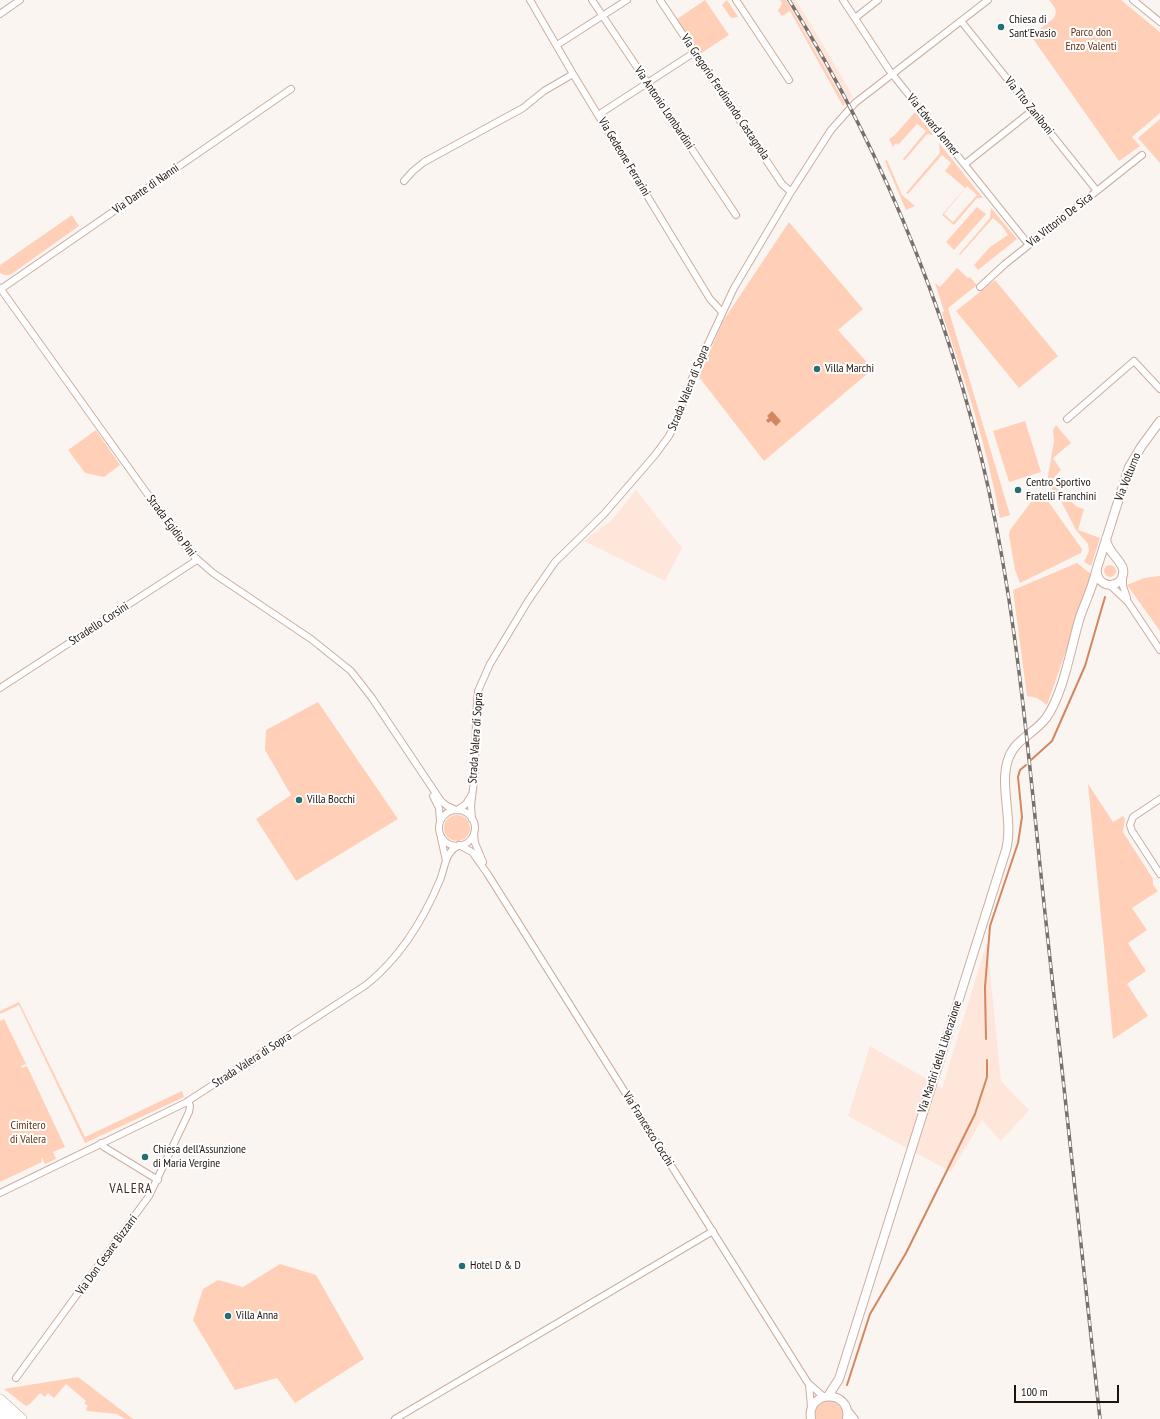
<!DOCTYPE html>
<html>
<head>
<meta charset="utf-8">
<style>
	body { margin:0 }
	#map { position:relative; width:1160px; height:1419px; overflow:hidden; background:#fbf5f2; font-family:"PT Sans Narrow",sans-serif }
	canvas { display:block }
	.scale { position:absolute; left:1014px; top:1385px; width:105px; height:18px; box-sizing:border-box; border:2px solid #1e140e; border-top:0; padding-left:5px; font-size:12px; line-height:14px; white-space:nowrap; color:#1e140e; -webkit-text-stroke:3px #fff; paint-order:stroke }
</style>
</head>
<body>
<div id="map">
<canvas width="1160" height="1419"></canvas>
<div class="scale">100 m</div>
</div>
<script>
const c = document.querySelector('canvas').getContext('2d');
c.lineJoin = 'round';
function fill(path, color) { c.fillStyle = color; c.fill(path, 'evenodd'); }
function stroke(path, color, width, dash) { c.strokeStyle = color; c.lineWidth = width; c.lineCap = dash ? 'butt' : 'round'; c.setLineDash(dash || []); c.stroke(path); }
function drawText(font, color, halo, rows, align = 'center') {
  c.font = font + ' "PT Sans Narrow",sans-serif'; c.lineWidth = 4; c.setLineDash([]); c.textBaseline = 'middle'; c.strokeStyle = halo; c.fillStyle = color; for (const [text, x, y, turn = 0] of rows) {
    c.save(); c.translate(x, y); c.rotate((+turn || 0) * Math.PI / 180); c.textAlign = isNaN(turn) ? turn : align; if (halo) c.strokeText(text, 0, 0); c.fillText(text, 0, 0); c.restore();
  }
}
const built = new Path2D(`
	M786,0h10l38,63 19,34 -8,7z
	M636,490l46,58 -17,33 -81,-40 27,-20z
	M987,942l14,139 28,29 -28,31 -19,-21 -31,52 -103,-56 22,-70 72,42z`);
const green = new Path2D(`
	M705,0l24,35 -29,19 -23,-35z
	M727,0l11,17 -7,1 -9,-13z
	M780,0h6l59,104 -2,2 -53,-95 -8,5 -4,-5 4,-8z
	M1049,0h72l39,32v81l-28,24 8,9 -21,15 -88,-125 23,-18c4,-8 1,-11 -5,-18z
	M915,112l18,23 -6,-1 -23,27 -1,-2 23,-28 -9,-7 -19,21 -2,-2 -3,4 -4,-8 5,-3z
	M1160,119v44l-22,-25z
	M939,143l44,55h-6l-23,27 -12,-10 23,-27 -20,-17 6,-8 -9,-8 -34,39 -2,-1 34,-40zM967,186l10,9 -24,27 -9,-8z
	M887,160l15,35 13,11 -9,4 -21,-49z
	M977,207l9,7 -32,36 -8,-8z
	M991,208l26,31 -39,31 -4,-5 16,-18 18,-12 -6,-9 -9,-8 -33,37 -1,-1 31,-36z
	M72,215l7,11 -69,49h-5l-5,-2v-8z
	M789,222l74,87 -25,21 35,39 -109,92 -65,-84 24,-56z
	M957,268l11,10 2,-1 7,8 -29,23 62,207 -10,3c-13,-71 -35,-138 -58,-205l2,-2 -9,-28 5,4z
	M995,280l63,76 -39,32 -63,-77z
	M1025,421l16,51 -32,10 -16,-51z
	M1056,425l15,18 -18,15 8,12 -11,12 27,25 7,2 -6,21 22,8 -9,28 -7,-4 5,-11 -1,-7 -12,-14 -15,-29 -14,-19 7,-41 -1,-11z
	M96,430l24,35 -16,12 -19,-4 -17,-23z
	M1042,493l40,56 -1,4 -61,30 -5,-13 -6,-35 1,-5 21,-28z
	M1077,563l14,11 -2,11 -42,120 -10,-7 -10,-2 -14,-106z
	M1104 571a6 6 0 1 1 12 0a6 6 0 1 1-12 0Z
	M1160,576v55l-33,-46 17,-7z
	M318,702l80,117 -102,62 -40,-62 35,-24 -26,-45 1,-20z
	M1088,784l25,38 10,-6 2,3 -2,13 30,47v6l5,6 -26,17 15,22 -19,13 18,28 -19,13 21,32 -35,23z
	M444 828a13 13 0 1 1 26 0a13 13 0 1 1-26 0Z
	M19,1002l66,135 97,-46 2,6 -99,46 -66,-138 -19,9v-3z
	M4,1019l22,45 -5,2 1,2 5,-2 38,81 -12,5 3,7 -11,5 -3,-6h-1l1,4 -42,20v-161z
	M280,1264l36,11 48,84 -69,44 -18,-25 -42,12 -42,-70 10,-31 15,-9 25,7z
	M78,1377l55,42h-8l-8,-5 -30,-3 -1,-2 2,-3 -4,-3 2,-2 -20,-17 -12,14 -6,-5 -3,4 -5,-4 -10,11 -4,2 -22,-17z
	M829,1401c10,1 15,8 14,18h-27c-2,-10 3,-17 13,-18z`);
const water = new Path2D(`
	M772,411l9,10 -5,5 -5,-5 -3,2 -2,-3 3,-2 -2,-2z`);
const stream = new Path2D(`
	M1031,760l21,-19 33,-75 20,-69
	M986,1039l-1,-52 5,-61 28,-83 4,-26 -4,-40 2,-7 6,-5
	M847,1385l23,-71 36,-61 69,-139 12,-37v-17`);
const street = new Path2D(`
	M530,0l43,74 137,225 12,13
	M592,0l144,215
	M660,0l122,184 9,8
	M736,0l53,80
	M843,0l46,70 140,175
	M1133,0l27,22
	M0,14l20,-14
	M855,18l23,-18
	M961,21l136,170
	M557,45l70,-45
	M598,115l97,-63
	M965,164l68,-54
	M404,181l9,-10 11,-9 99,-54 21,-17 29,-17
	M980,287l25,-23 137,-109
	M0,288l189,264 24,21 98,66 40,32 21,27 69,103 6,5 9,4
	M1,289l290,-200
	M1067,419l67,-58 26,28
	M1123,576v10l4,12
	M1110,585l18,17 32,48
	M0,688l197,-128
	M433,796l6,12 1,13
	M1160,799l-27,18 -3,8 2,6 28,43
	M457,810l9,-6 6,-10
	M439 828a18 18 0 1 1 36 0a18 18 0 1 1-36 0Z
	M472,819l-1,-13 4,-34 1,-56 2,-25 12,-27 38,-63 27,-39 49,-48 51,-59 14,-19 6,-12 18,-48 41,-88 57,-96 40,-62 24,-27 133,-103
	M474,833l1,10 8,19
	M441,838l5,23
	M459,845l13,7 15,21 321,510 16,14
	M101,1143l3,4 54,33
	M0,1193l185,-90 181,-118c35,-28 57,-64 74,-105 5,-12 5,-28 18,-34
	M16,1378l133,-182 40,-84 1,-6 -2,-5
	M809,1384l2,23
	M847,1409l8,10
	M395,1419l318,-188`);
const secondary = new Path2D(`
	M1106,539c2,18 26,25 14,42 -11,9 -25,1 -23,-13l32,-101 12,-20 19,-26
	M828,1396l11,-17 167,-529c8,-30 -8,-66 3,-93 7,-18 26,-24 37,-39 18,-25 25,-72 34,-101 5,-15 13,-30 16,-46
	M811,1419c-5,-30 41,-30 36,0`);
const highway = new Path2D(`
	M0,1400l21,19
	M0,1412l8,7`);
const rail = new Path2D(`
	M789,0c100,161 171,340 207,525 25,128 35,259 49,388 18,169 37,337 55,506`);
const markers = [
	[1001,27,4,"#236f71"],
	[817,369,4,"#236f71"],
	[1018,490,4,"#236f71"],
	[299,800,4,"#236f71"],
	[145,1157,4,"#236f71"],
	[462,1266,4,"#236f71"],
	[228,1316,4,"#236f71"]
];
const poiNames = [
	["Chiesa di",1009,20],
	["Sant'Evasio",1009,34],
	["Villa Marchi",825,369],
	["Centro Sportivo",1026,483],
	["Fratelli Franchini",1026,497],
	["Villa Bocchi",307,800],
	["Chiesa dell'Assunzione",153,1150],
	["di Maria Vergine",153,1164],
	["Hotel D & D",470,1266],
	["Villa Anna",236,1316]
];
const parkNames = [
	["Parco don",1091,33],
	["Enzo Valenti",1091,47],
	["Cimitero",28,1126],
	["di Valera",28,1140]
];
const streetNames = [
	["Via Gregorio Ferdinando Castagnola",725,97,56],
	["Via Tito Zaniboni",1029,106,51],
	["Via Antonio Lombardini",664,108,56],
	["Via Edward Jenner",933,125,51],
	["Via Gedeone Ferrarini",624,157,59],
	["Via Dante di Nanni",146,189,-35],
	["Via Vittorio De Sica",1060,220,-38],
	["Strada Valera di Sopra",689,388,-68],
	["Via Volturno",1128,477,-68],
	["Strada Egidio Pini",171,526,53],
	["Stradello Corsini",99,624,-33],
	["Strada Valera di Sopra",476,738,-86],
	["Via Martiri della Liberazione",940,1057,-72],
	["Strada Valera di Sopra",252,1060,-33],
	["Via Francesco Cocchi",648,1129,58],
	["Via Don Cesare Bizzarri",107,1255,-54]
];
const quarterNames = [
	["VALERA",131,1189]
];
fill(built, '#fee6db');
fill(green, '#ffcfb7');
fill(water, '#d2875e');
stroke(stream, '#d2875e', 2);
stroke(street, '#cbad9f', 8);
stroke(secondary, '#cbad9f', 10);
stroke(highway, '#cbad9f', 12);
stroke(street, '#fff', 6);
stroke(secondary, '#fff', 8);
stroke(highway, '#fff', 11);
stroke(rail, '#79706c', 3.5);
stroke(rail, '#fff', 2, [6]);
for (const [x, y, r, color] of markers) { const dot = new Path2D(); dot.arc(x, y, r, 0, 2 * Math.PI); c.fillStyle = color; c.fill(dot); stroke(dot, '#fff', 1.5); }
drawText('12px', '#1e140e', '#fff', poiNames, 'left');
drawText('12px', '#633114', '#fff', parkNames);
drawText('12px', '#1e140e', '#fff', streetNames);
c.letterSpacing = '1px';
drawText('14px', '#442d21', '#fff', quarterNames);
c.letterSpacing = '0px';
</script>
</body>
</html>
